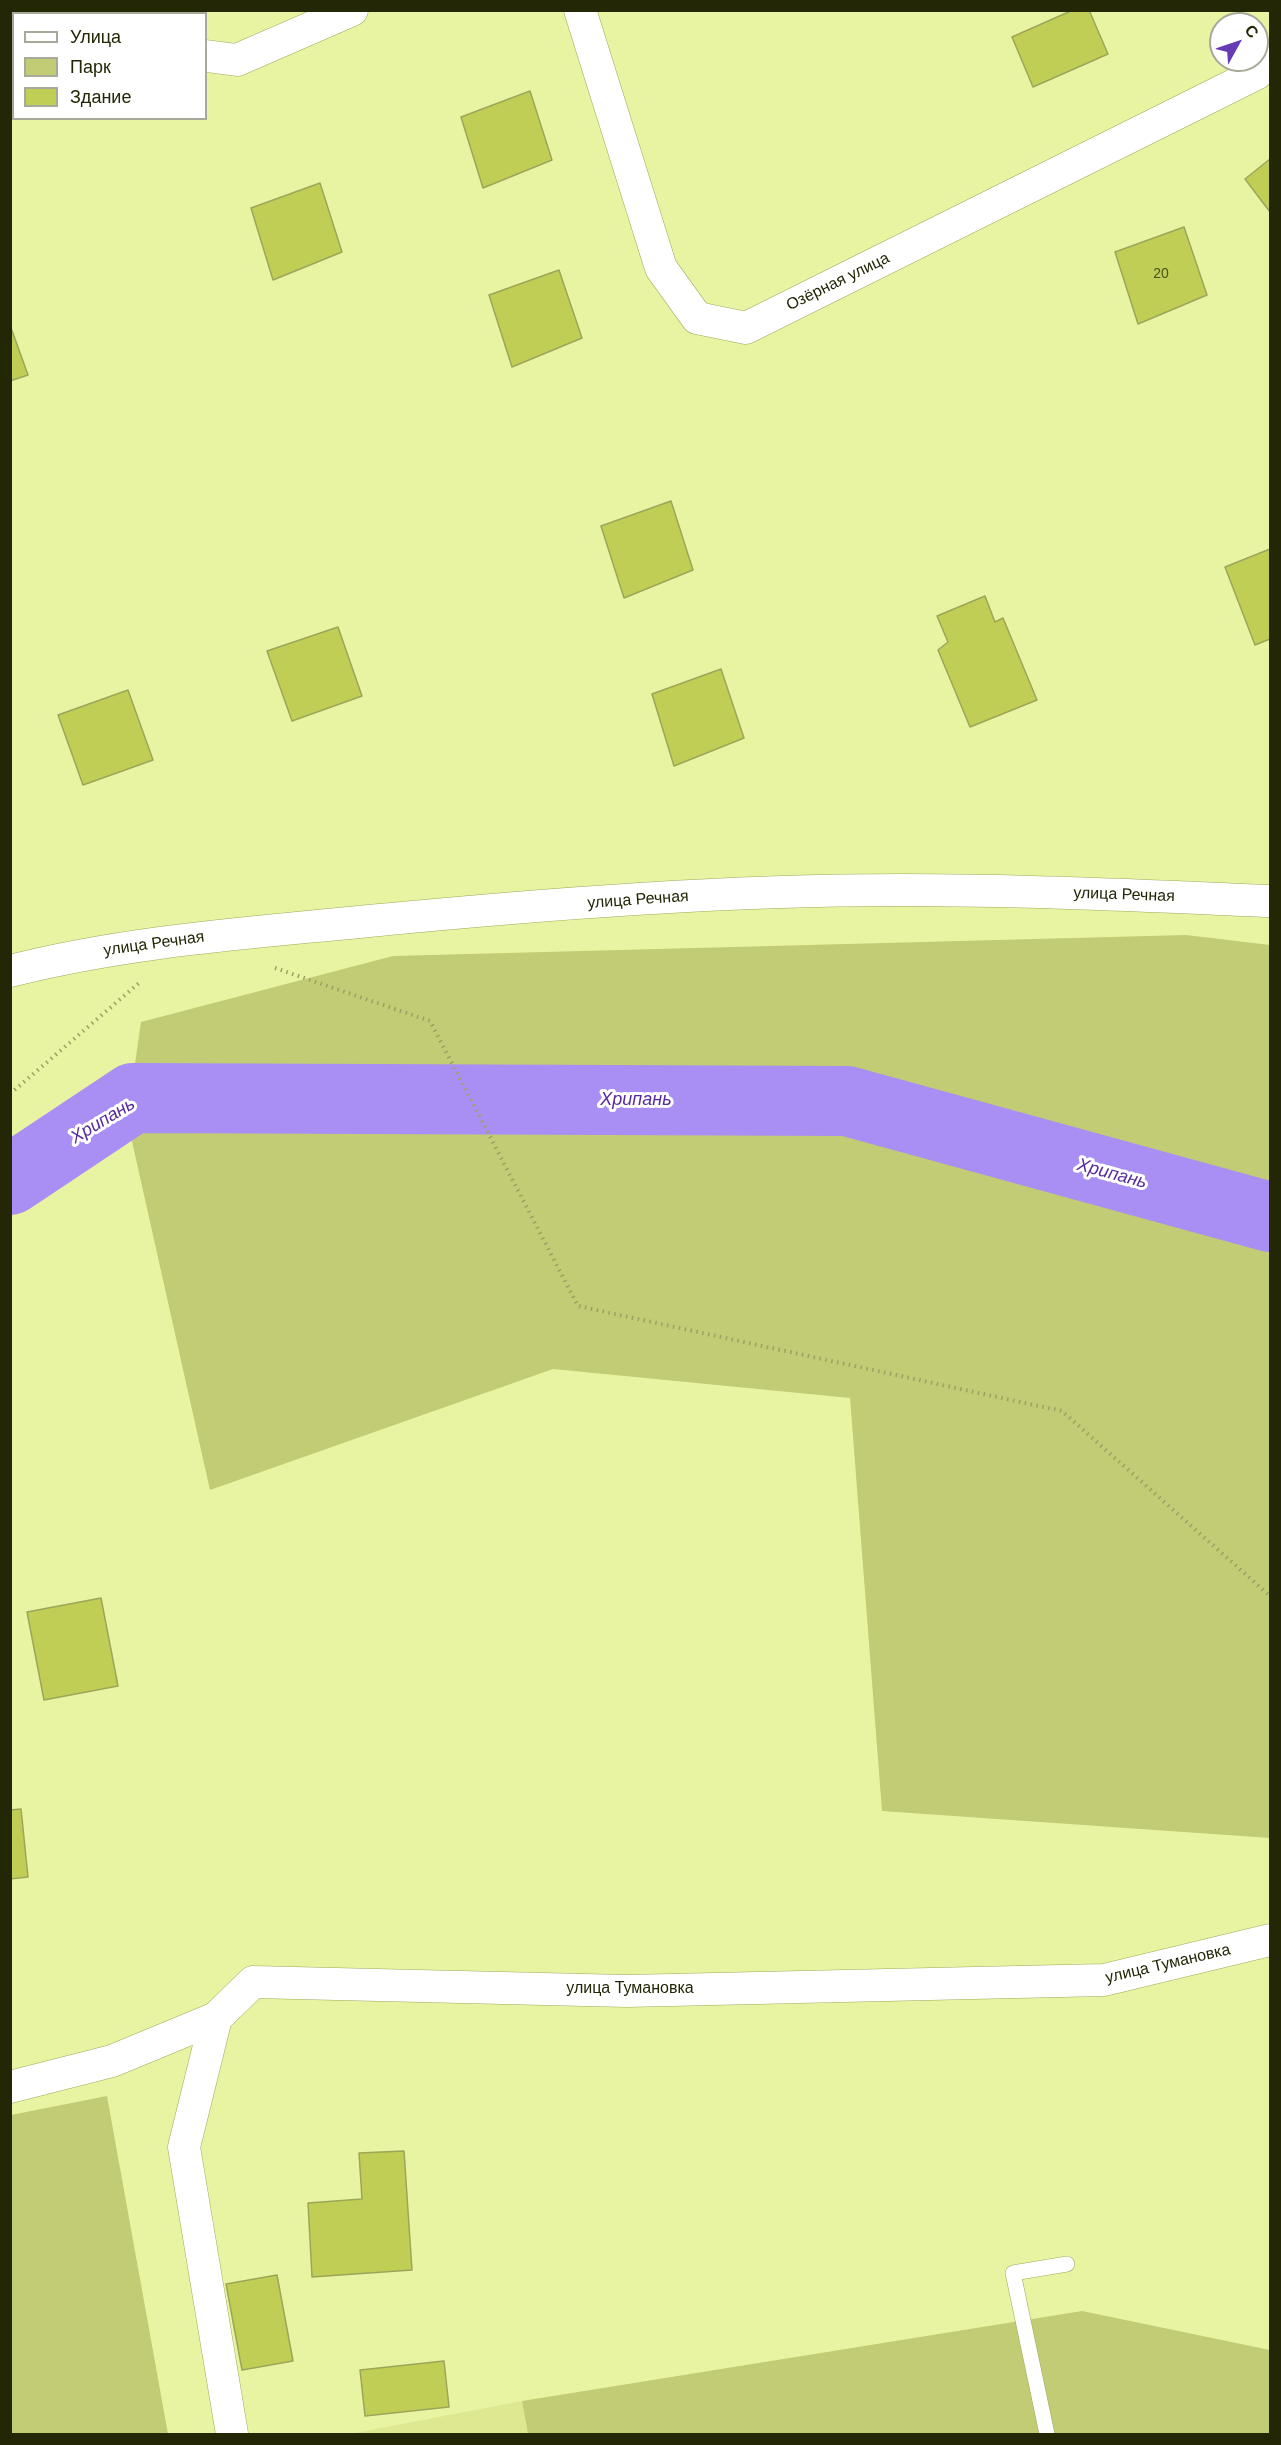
<!DOCTYPE html>
<html>
<head>
<meta charset="utf-8">
<style>
	body { margin:0 }
	#map { position:relative; width:1281px; height:2445px; overflow:hidden; background:#e9f4a3; font-family:Arial,sans-serif }
	canvas { display:block }
	.frame { position:absolute; inset:0; border:12px solid #232706; pointer-events:none }
	.legend { position:absolute; left:12px; top:12px; width:195px; height:108px; box-sizing:border-box; background:#fff; border:2px solid #a7a99b; margin:0; padding:8px 10px; list-style:none; font-size:18px; color:#232706 }
	.legend li { display:flex; align-items:center; gap:12px; height:30px }
	.legend b { width:30px; border:2px solid #a7a99b }
	.north { position:absolute; left:1209px; top:12px; width:60px; height:60px; box-sizing:border-box; background:#fff; border:2px solid #a7a99b; border-radius:50%; rotate:50deg; font-size:16px; font-weight:700; line-height:24px; text-align:center; color:#232706 }
	.north::after { content:''; display:block; margin:auto; width:21px; height:27px; background:#663bb3; clip-path:polygon(50% 0,100% 100%,50% 72%,0 100%) }
</style>
</head>
<body>
<div id="map">
<canvas width="1281" height="2445"></canvas>
<div class="frame"></div>
<ul class="legend">
<li><b style="height:8px;background:#fff"></b>Улица</li>
<li><b style="height:16px;background:#c1cc74"></b>Парк</li>
<li><b style="height:16px;background:#c1ce55"></b>Здание</li>
</ul>
<div class="north">С</div>
</div>
<script>
const c = document.querySelector('canvas').getContext('2d');
c.lineJoin = 'round';
function fill(path, color) { c.fillStyle = color; c.fill(path, 'evenodd'); }
function stroke(path, color, width, dash) { c.strokeStyle = color; c.lineWidth = width; c.lineCap = dash ? 'butt' : 'round'; c.setLineDash(dash || []); c.stroke(path); }
function drawText(font, color, halo, rows, align = 'center') {
  c.font = font + ' Arial,sans-serif'; c.lineWidth = 6; c.setLineDash([]); c.textBaseline = 'middle'; c.strokeStyle = halo; c.fillStyle = color; for (const [text, x, y, turn = 0] of rows) {
    c.save(); c.translate(x, y); c.rotate((+turn || 0) * Math.PI / 180); c.textAlign = isNaN(turn) ? turn : align; if (halo) c.strokeText(text, 0, 0); c.fillText(text, 0, 0); c.restore();
  }
}
const built = new Path2D(`
	M522,2401l6,33h-178z`);
const green = new Path2D(`
	M1186,935l84,10v893l-388,-27 -32,-413 -297,-29 -343,121 -83,-371 14,-97 252,-66z
	M107,2096l61,338h-157v-319z
	M1082,2311l188,39v84h-742l-6,-33z`);
const river = new Path2D(`
	M10,1180l123,-82 714,3 423,116`);
const building = new Path2D(`
	M1073,10h16l19,44 -75,33 -21,-50z
	M530,91l22,69 -69,28 -22,-71z
	M1270,159v53l-25,-33z
	M320,183l22,69 -69,28 -22,-72z
	M1184,227l23,68 -69,29 -23,-72z
	M559,270l23,68 -70,29 -23,-72z
	M10,325l18,50 -18,6z
	M671,501l22,69 -69,28 -23,-72z
	M1270,549v90l-15,6 -30,-78z
	M985,596l10,26 8,-4 34,82 -67,27 -32,-77 10,-8 -11,-26z
	M338,627l24,69 -70,25 -25,-70z
	M721,669l23,69 -70,28 -22,-72z
	M128,690l25,70 -70,25 -25,-70z
	M101,1598l17,88 -74,14 -17,-88z
	M21,1809l7,68 -18,2v-69z
	M404,2151l8,119 -100,7 -4,-74 54,-4 -3,-46z
	M277,2275l16,86 -51,9 -16,-86z
	M444,2361l5,46 -84,9 -5,-46z`);
const path = new Path2D(`
	M275,968l155,53 148,285 484,105 208,185
	M10,1094l129,-111`);
const lane = new Path2D(`
	M1047,2434l-34,-161 54,-9`);
const street = new Path2D(`
	M116,10l4,4
	M580,10l81,258 36,50 49,10 510,-254 14,-11
	M206,56l31,4 115,-50
	M10,971c118,-30 239,-38 359,-50 177,-17 355,-31 533,-31 123,0 246,6 368,11
	M216,2018l-32,129 48,287
	M10,2087l102,-26 104,-43 37,-36 374,9 477,-11 166,-40`);
const numberNames = [
	["20",1161,274]
];
const streetNames = [
	["Озёрная улица",838,282,-26],
	["улица Речная",1124,895,2],
	["улица Речная",638,900,-4],
	["улица Речная",154,944,-8],
	["улица Тумановка",1168,1964,-13],
	["улица Тумановка",630,1989]
];
const waterNames = [
	["Хрипань",636,1100],
	["Хрипань",103,1121,-31],
	["Хрипань",1112,1174,15]
];
fill(built, '#dde891');
fill(green, '#c1cc74');
stroke(river, '#a98ef4', 70);
fill(building, '#c1ce55');
stroke(building, '#9ca658', 1.5);
stroke(lane, '#9fa95b', 16);
stroke(street, '#9fa95b', 33);
stroke(path, '#9aa264', 4, [1.5, 4.5]);
stroke(lane, '#fff', 15);
stroke(street, '#fff', 32);
drawText('14px', '#4a511a', null, numberNames);
drawText('16px', '#232706', '#fff', streetNames);
drawText('italic 18px', '#562b9f', '#fff', waterNames);
</script>
</body>
</html>
